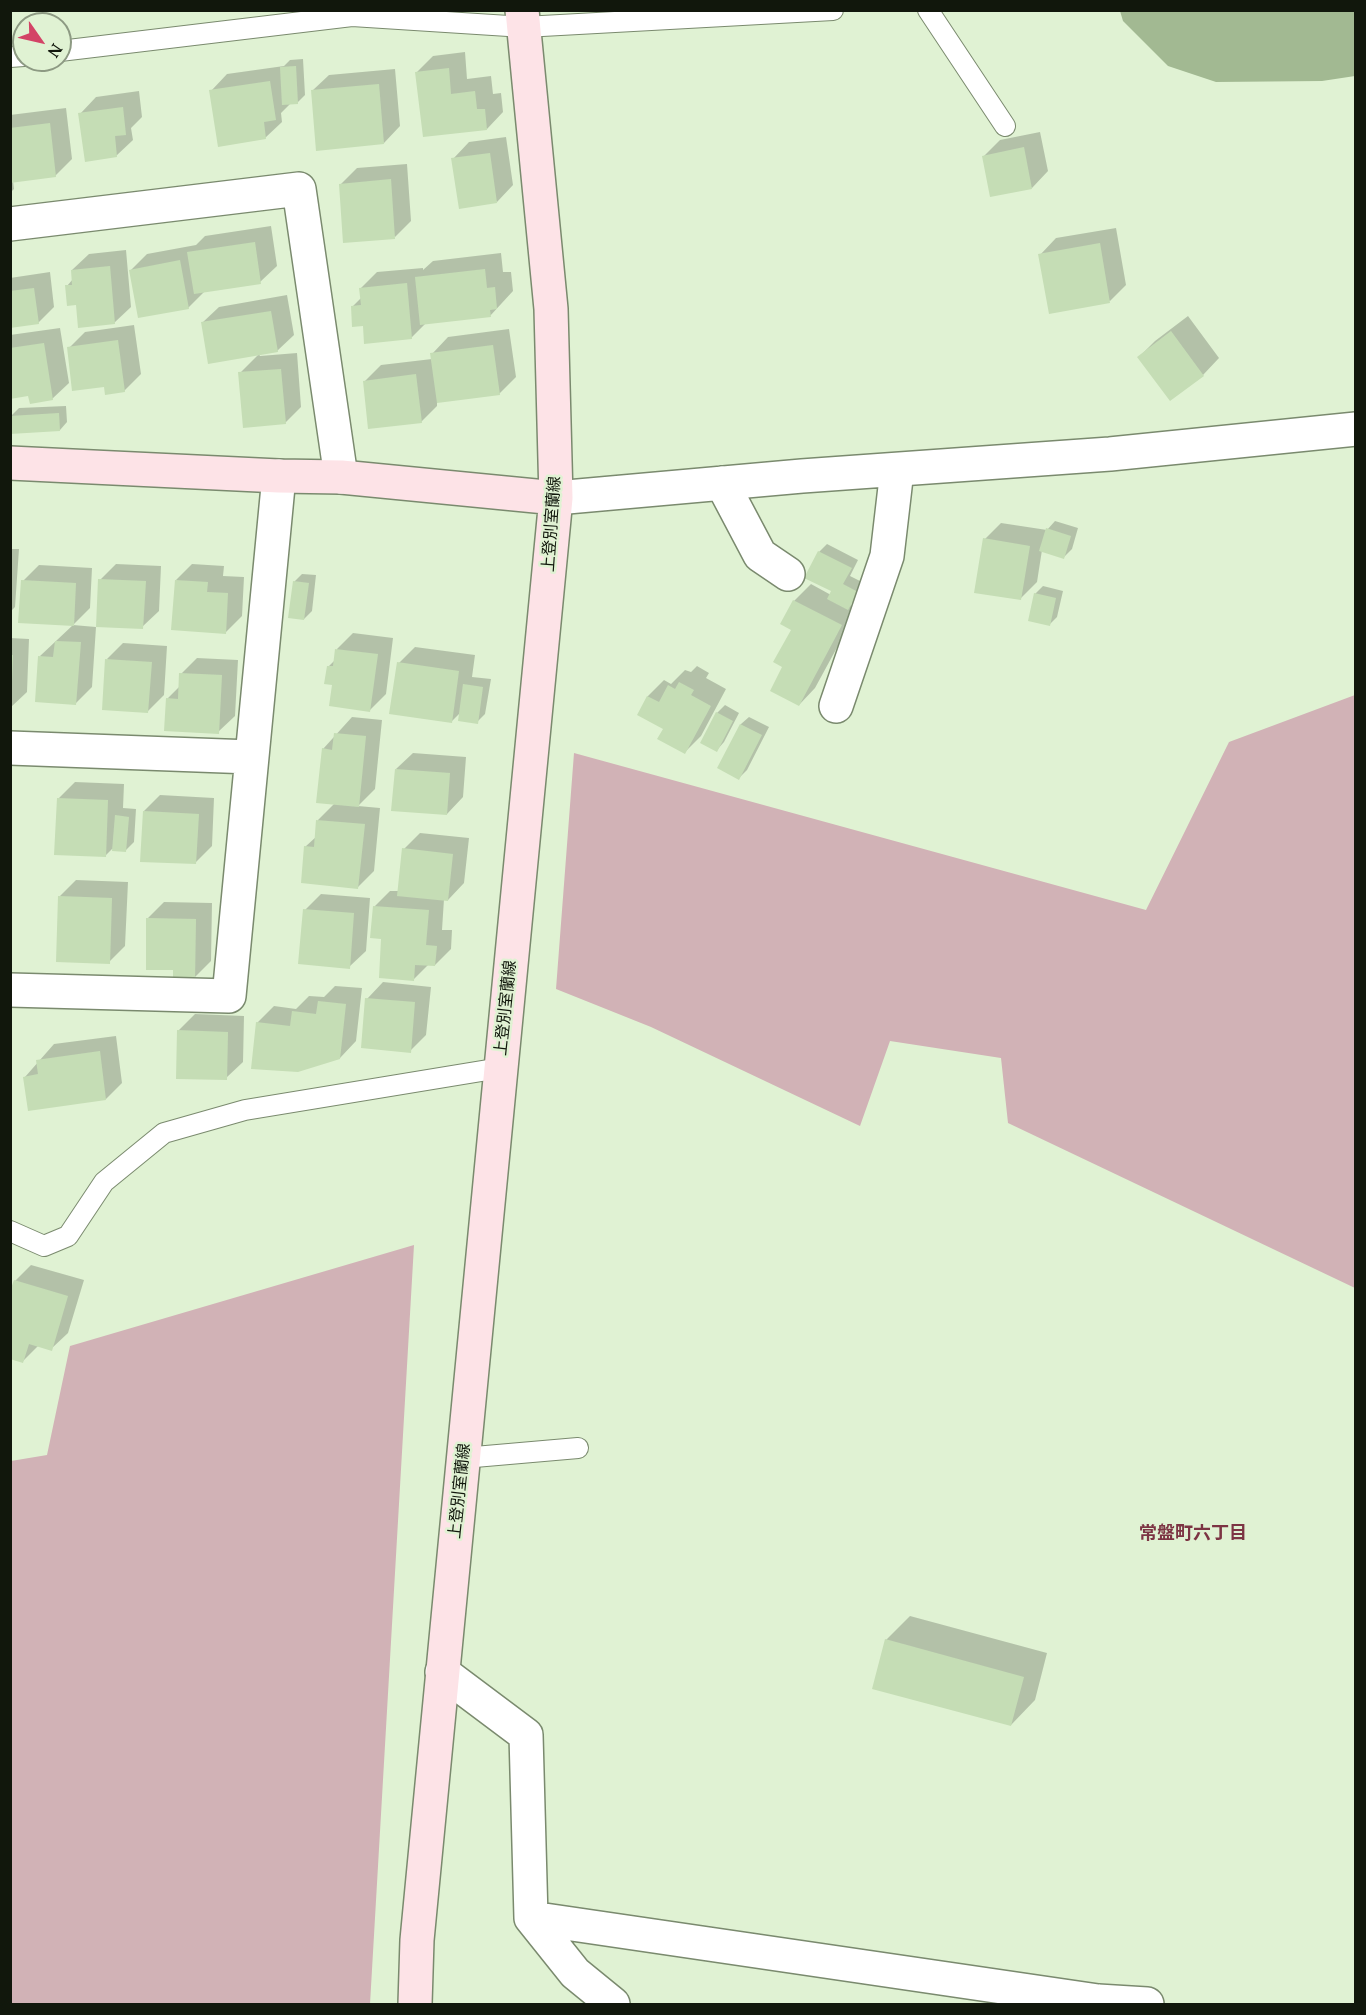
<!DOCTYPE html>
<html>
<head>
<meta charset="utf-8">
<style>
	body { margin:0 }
	#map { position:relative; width:1366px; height:2015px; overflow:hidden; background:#e0f2d3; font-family:"PT Serif",serif }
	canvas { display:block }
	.frame { position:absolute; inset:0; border:12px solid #11170c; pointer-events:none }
	.north { position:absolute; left:12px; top:12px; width:60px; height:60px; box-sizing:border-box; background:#e0f2d3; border:2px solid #8d9a83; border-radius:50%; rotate:124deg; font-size:16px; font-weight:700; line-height:24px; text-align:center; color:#11170c }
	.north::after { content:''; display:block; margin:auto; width:21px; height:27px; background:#d34366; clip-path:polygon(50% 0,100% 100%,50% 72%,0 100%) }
</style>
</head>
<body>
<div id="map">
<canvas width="1366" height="2015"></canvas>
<div class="frame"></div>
<div class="north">N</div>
</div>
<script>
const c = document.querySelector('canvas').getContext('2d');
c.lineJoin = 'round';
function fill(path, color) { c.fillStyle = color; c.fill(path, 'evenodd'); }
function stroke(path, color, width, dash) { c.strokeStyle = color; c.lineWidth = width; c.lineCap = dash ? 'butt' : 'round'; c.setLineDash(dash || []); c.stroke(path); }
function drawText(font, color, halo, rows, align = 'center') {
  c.font = font + ' "PT Serif","Noto Sans JP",serif'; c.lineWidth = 5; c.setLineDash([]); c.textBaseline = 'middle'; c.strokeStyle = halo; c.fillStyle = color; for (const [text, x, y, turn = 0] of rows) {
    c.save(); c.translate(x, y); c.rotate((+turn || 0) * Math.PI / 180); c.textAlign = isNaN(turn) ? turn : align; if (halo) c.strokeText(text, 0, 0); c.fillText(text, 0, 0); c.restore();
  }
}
const green = new Path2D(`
	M1355,695v593l-347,-165 -7,-65 -111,-17 -30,85 -209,-99 -95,-38 18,-236 572,157 83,-168z
	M414,1245l-44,759h-359v-543l36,-6 23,-109z`);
const water = new Path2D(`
	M1120,11h235v65l-33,5 -106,1 -48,-16 -45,-45z`);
const shadow = new Path2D(`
	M465,52l2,27 24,-3 2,18 8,-1 2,19 -16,17 -70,-57 16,-16z
	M303,59l2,36 -8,8h-6l-10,10 1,9 -17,16 -54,-47 16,-17 57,-8 6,-6z
	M395,69l5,57 -16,17 -72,-52 17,-16z
	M139,91l3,26 -11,11 2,12 -17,16 -36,-42 16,-17z
	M66,108l6,51 -17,17 -42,5 1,8 -4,4v-78z
	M1040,132l8,39 -16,17 -48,-32 16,-16z
	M506,137l7,48 -16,17 -44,-43 16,-17z
	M407,164l4,57 -16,16 -54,-53 16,-16z
	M271,226l6,40 -17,16 -55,9 -17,17 -57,-38 16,-16 49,-9 9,-9z
	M1116,228l10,57 -16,16 -70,-46 16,-17z
	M126,250l5,57 -17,16 -37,-20 -10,-17 6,-7 -1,-9 17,-16z
	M501,253l2,19h8l2,19 -23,25 -64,7 -15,15 -47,-13 -12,-18 10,-10 -1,-9 16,-16 46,-4v2l10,-9z
	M50,272l4,35 -16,16 -28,4v-49z
	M287,295l7,40 -17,16 -18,3 1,2 37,-3 4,54 -16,16 -45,-50 19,-19 -57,-31 17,-16z
	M1188,316l31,42 -16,17 -64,-18 16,-16z
	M134,325l7,49 -17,17 -18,-6 -37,-37 16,-16z
	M60,328l9,55 -17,16 -22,-5 -20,3v-62z
	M509,329l7,48 -17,17 -62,8v4l-16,16 -56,-41 16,-16 51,-6v-5l16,-17z
	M66,406l1,16 -7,8 -49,-14 8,-8z
	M1055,521l23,7 -6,21 -8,8 -22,-7 -5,32 -17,17 -35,-60 16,-16 46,7z
	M827,544l31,16 -8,16 14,7 -14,22 8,4 -43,79 -16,17 -15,-38 9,-38 -11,-6 12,-22 17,-17 20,11 2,-4 -14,-39z
	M10,549h9l-4,58 -5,5z
	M116,564l45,2 -2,45 -17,16 -42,-47z
	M192,564l32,2 -1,10 21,1 -2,39 -16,16 -50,-52z
	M39,565l53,3 -2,40 -17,17 23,2 -4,60 -16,16 -36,-47 33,-31 -50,-44z
	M302,574l14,1 -4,36 -8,8 -10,-37z
	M1043,586l20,5 -6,26 -8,8 -14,-31z
	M353,633l40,5 -7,56 -16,16 -36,-27 -6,-16 7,-7 2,-11z
	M10,638l19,1 -2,53 -17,16z
	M123,643l44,3 -3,49 -16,16 -41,-52z
	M415,647l60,8 -3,22 19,2 -6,35 -8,8 -16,-10 -9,9 -53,-58z
	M197,658l41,2 -3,56 -17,16 -51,-33 13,-13 1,-12z
	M697,666l12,7 -3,5 20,11 -25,47 -16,16 -20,-23 -26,-15 9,-18 16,-16 7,4 14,-14 6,2z
	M725,705l14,8 -15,29 -7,8v-37z
	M352,717l30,3 -7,69 -17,17 22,2 -6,63 -16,16 -53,-40 12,-11 1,-16 17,-17 -12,-54z
	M749,717l20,10 -22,43 -8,8 -20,-10 22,-44z
	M413,753l53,4 -3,40 -16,17 -51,-45z
	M75,782l49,2 -1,24 13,1 -2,33 -8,8 -14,-1 -7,7 -47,-57z
	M160,795l54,3 -2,48 -17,17 -51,-52z
	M420,833l49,5 -5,45 -16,17 -4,-1 -2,31h10l-1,19 -16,16 -6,-1 -16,16 -30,-42 -9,-31 16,-16h9l5,-42z
	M76,880l52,2 -3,64 -16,16 -50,-65z
	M321,894l49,4 -4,53 -17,16 -44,-57z
	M164,902l48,1 -1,58 -16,16 -20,-8 -27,-51z
	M383,982l48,5 -5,48 -16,16 -43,-52z
	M335,986l27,2 -6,53 -16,17 -83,-35 17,-17 22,3 13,-13 15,1z
	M195,1014l49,2 -1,46 -17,16 -48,-47z
	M116,1036l6,47 -16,16 -81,-22 29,-33z
	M31,1265l53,15 -16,53 -17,16 -12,-4 -16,16 -8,-80z
	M910,1616l137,37 -12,47 -24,25 -125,-85z`);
const building = new Path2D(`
	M296,66l2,38 -16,1 -2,-38z
	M449,68l2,26 24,-3 2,18h8l2,21 -64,7 -8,-65z
	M270,81l6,39 -12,2 2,17 -48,8 -9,-57z
	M379,84l5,60 -68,7 -5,-61z
	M123,107l3,28 -11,1 2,21 -32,5 -7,-49z
	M50,123l6,54 -46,6v-55z
	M1024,147l8,42 -42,8 -8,-41z
	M490,153l7,50 -38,6 -8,-51z
	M391,179l4,60 -52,4 -4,-59z
	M255,242l6,42 -67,10 -7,-42z
	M1100,243l10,60 -61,11 -11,-60z
	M180,260l9,49 -51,9 -9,-48z
	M110,266l5,58 -37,4 -2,-23 -9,1 -2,-21h7l-1,-15z
	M485,269l2,19 8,-1 2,22 -7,1 1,7 -71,8 -5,-48z
	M407,283l5,56 -48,5 -1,-18 -11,1 -1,-21 10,-1 -2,-17z
	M34,288l5,36 -29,4v-37z
	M271,311l7,41 -70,12 -7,-42z
	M1171,331l33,45 -34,25 -33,-44z
	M118,340l7,52 -20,3 -1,-8 -32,4 -5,-44z
	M44,343l9,57 -23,4 -2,-8 -18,3v-51z
	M493,345l7,50 -63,8 -7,-50z
	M281,369l5,55 -43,4 -5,-56z
	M416,374l6,49 -54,6 -5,-48z
	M59,413l1,18 -50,3v-18z
	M1046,528l25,8 -7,23 -25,-8z
	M983,538l47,8 -9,54 -47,-7z
	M818,551l34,17 -9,16 15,8 -10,18 -21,-11 4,-8 -27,-13z
	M98,579l48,2 -3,48 -47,-2z
	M21,580l55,3 -2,43 -56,-3z
	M175,580l33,2 -1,10 21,1 -2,41 -55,-4z
	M293,581l16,2 -5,37 -16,-2z
	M1034,593l22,5 -6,28 -22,-5z
	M793,600l49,25 -43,81 -29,-15 12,-24 -9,-5 18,-32 -11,-6z
	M55,641l26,1 -5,63 -41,-3 3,-46 15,1z
	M335,649l43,5 -8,58 -41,-6 3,-21 -8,-1 3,-18h6z
	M10,655h3l-1,26h-2z
	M105,659l47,3 -4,51 -46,-3z
	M397,662l62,9 -7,52 -63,-9z
	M179,673l43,2 -3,59 -55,-3 2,-33 12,1z
	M679,682l15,8 -3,5 20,11 -26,48 -28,-15 6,-10 -26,-14 10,-19 12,6 9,-17 7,4z
	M463,684l20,3 -5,37 -20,-3z
	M716,712l17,9 -16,31 -17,-9z
	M740,724l22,11 -23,45 -22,-12z
	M334,733l32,3 -7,71 -43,-4 6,-55 10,2z
	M395,769l55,4 -3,42 -56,-4z
	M57,798l51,2 -2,57 -52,-2z
	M143,811l56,3 -3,50 -56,-2z
	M115,815l14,2 -3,35 -14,-1z
	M316,820l49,4 -7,65 -57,-6 3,-37 10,1z
	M402,848l51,6 -5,47 -51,-5z
	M58,896l54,2 -2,66 -54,-2z
	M373,906l56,4 -3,35 11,1 -2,20 -20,-1 -1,16 -35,-3 2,-39 -11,-1z
	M303,909l51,4 -4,56 -52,-5z
	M146,918l50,1 -1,60 -22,-1v-8h-27z
	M365,998l50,4 -4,51 -50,-5z
	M318,1001l28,3 -6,55 -42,13 -47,-3 5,-47 34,4 2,-15 24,3z
	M177,1030l51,2 -1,48 -51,-1z
	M100,1051l6,49 -78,11 -5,-34 15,-3 -2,-14z
	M14,1280l54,16 -16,55 -23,-7 -6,19 -13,-4v-68z
	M885,1639l139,38 -13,49 -139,-37z`);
const lane = new Path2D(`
	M928,10l77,116
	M60,51l292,-35 172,11 309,-17
	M10,57l14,-1
	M10,1231l34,15 24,-10 36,-54 60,-49 81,-23 255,-42
	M463,1458l115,-10`);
const street = new Path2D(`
	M10,224l289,-35 42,288
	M722,483l38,72 28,19
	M556,498l246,-22 308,-22 246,-25
	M836,706l51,-150 10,-86
	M10,748l241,9
	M10,990l219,6 50,-520
	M442,1672l84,63 5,183 44,55 38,31
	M531,1918l567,83 49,3`);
const secondary = new Path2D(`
	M10,463l269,13 62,1 215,21
	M415,2004l2,-64 139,-1442 -5,-189 -29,-299`);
const streetNames = [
	["上登別室蘭線",552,524,-86],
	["上登別室蘭線",506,1008,-84],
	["上登別室蘭線",460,1491,-84]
];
const neighbourhoodNames = [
	["常盤町六丁目",1193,1534]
];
fill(green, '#d1b2b6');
fill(water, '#a2b992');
fill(shadow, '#0003');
fill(building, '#c5ddb5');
stroke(lane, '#7a8a6e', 22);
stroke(street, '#7a8a6e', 36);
stroke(secondary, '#7a8a6e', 36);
stroke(lane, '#fff', 20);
stroke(street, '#fff', 33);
stroke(secondary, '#fde3e7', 33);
drawText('16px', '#11170c', '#e0f2d3', streetNames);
drawText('bold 18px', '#7c3443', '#e0f2d3', neighbourhoodNames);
</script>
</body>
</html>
